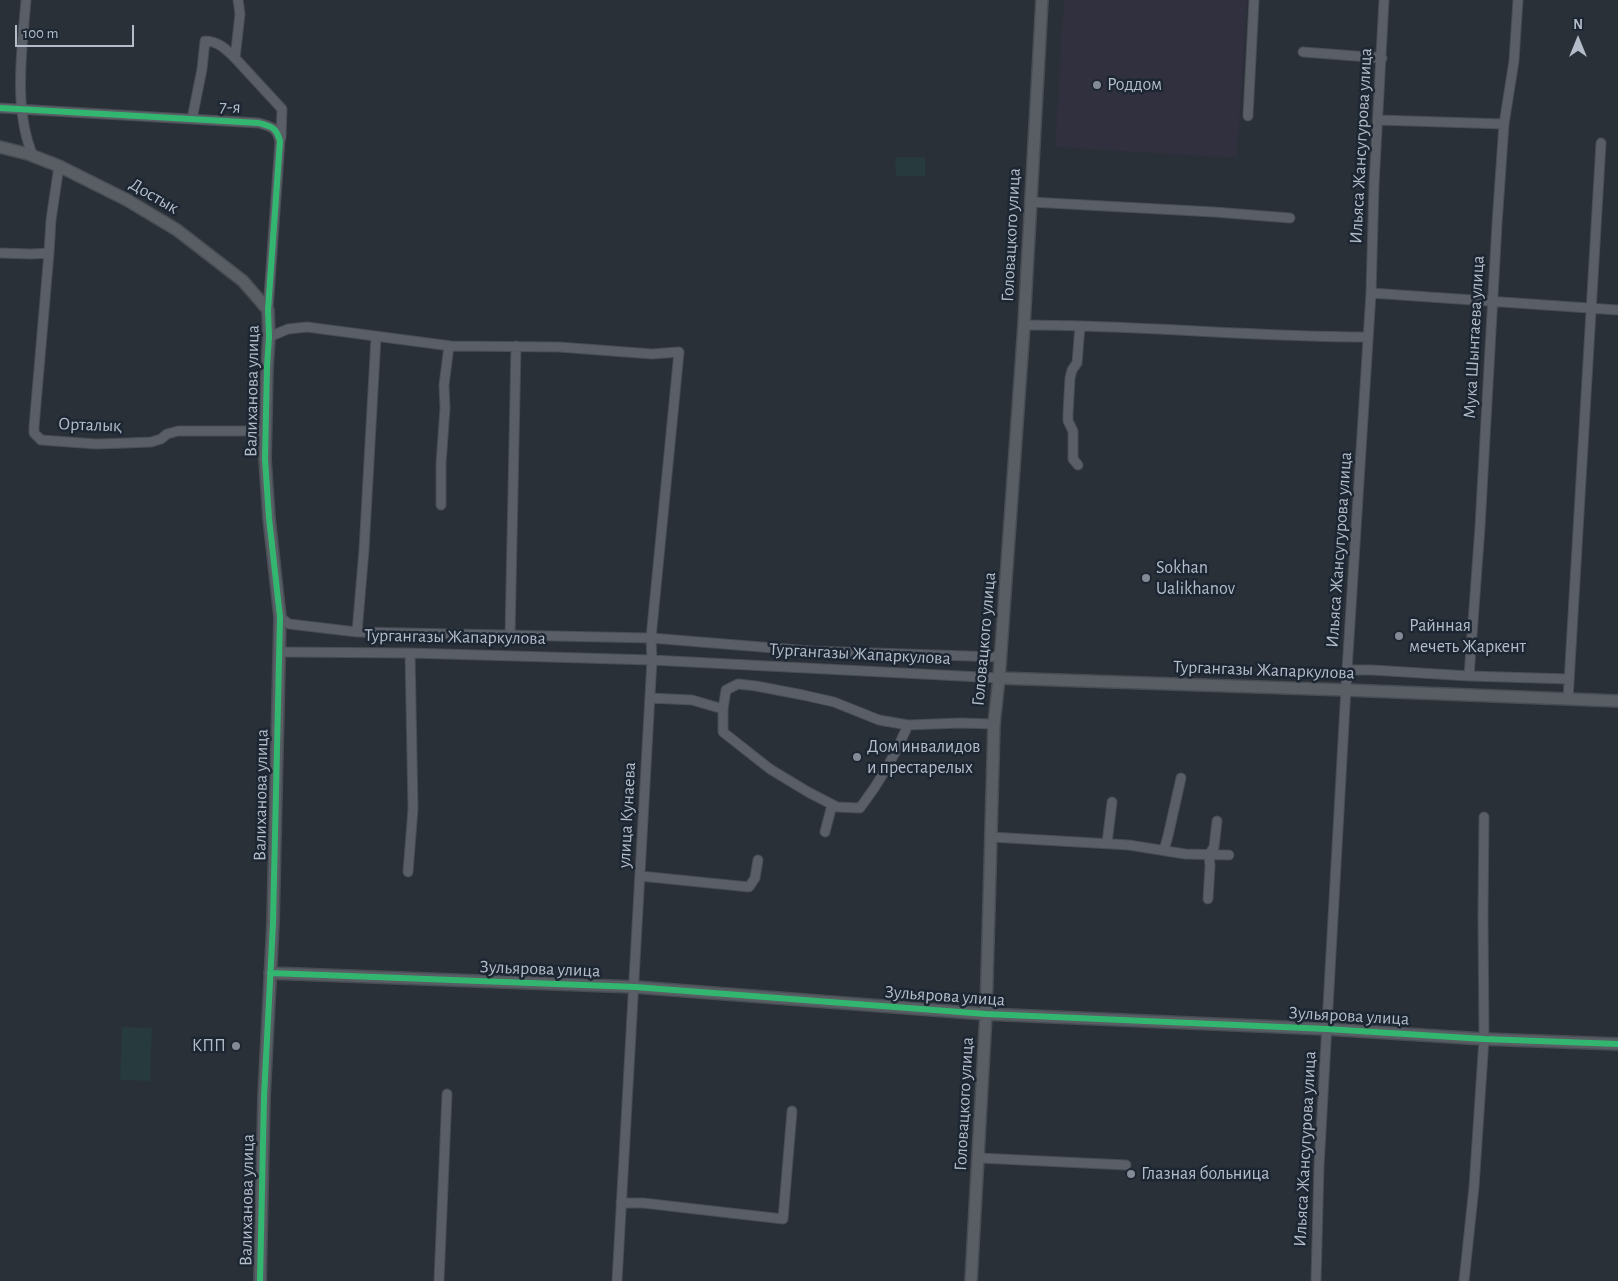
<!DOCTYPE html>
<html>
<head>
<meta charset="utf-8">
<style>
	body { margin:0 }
	#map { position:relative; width:1618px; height:1281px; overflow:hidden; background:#2a3038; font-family:"Alegreya Sans",sans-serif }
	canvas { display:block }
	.north { position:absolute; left:1553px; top:15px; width:50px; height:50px; -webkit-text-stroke:4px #1d2633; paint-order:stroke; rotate:0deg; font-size:14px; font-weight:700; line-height:20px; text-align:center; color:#b4bcc9 }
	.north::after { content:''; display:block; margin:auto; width:18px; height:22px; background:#b4bcc9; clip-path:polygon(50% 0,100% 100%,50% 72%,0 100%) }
	.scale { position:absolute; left:15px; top:25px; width:119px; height:22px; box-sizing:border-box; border:2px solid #b4bcc9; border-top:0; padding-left:6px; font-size:15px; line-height:18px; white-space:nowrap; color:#b4bcc9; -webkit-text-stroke:4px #1d2633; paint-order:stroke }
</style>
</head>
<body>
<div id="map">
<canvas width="1618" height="1281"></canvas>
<div class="north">N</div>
<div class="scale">100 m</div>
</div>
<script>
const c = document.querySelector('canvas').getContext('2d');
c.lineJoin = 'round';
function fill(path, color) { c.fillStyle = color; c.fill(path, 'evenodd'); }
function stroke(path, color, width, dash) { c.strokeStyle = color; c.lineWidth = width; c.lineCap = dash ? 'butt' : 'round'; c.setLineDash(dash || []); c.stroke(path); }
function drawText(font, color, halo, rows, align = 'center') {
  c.font = font + ' "Alegreya Sans",sans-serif'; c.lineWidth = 5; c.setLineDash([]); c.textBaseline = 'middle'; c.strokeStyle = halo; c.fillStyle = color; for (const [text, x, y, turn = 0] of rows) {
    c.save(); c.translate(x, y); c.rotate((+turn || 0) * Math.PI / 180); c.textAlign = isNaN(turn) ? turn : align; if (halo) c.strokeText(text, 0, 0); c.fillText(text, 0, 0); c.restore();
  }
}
const medical = new Path2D(`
	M1064,0h183l-10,158 -182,-11z`);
const green = new Path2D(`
	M895,157h30v19h-29z
	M122,1027l30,1 -2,53 -30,-1z`);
const street = new Path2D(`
	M26,0c-4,50 -13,109 7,156
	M238,0l2,14 -5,44 47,51 -1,29
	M1303,52l79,6
	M0,108l259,15c13,4 17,4 21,18l-12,169
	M1248,116l6,-116
	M192,119l10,-50 3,-28c13,0 21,8 30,17
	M1378,120l126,4
	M1031,202l183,10 76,6
	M0,253l31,1 18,-1 2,-33 8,-54
	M49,253l-15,174v6l7,7 55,4 31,-1 24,-1 10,-3 6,-5 11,-3h87
	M1371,293l247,17
	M1024,325c115,0 229,12 344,12
	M269,337l19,-8 19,-2 144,19 108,1 93,7 27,-2 -28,286 1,22 -35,621
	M1078,465l-5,-6v-28l-5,-10v-7l2,-36 2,-8 5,-7 3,-37
	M441,505v-41l4,-56 -1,-23 5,-39
	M280,617l9,7 68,8 294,6 160,13 189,6
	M357,632l7,-82 12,-213
	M510,636l6,-290
	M280,652l130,1 242,7 347,18
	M1347,670h25l97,6 100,3
	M1469,676l11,-149 17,-303 7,-100 10,-63 4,-61
	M650,698l42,2 31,9 3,-19 12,-6 18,2 47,9 31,7 45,18 29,5 52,-2 34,1
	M1568,699l33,-556
	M723,709v23l47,37 38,23 29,15 23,1c19,-25 36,-54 48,-83
	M825,832l7,-27
	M991,837l138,8 56,9 44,1
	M1107,843l5,-41
	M1164,850l4,-14 13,-58
	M408,872l5,-63 -3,-156
	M640,876l109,11 6,-9 3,-18
	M1208,899l2,-33 -1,-11 5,-8 3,-26
	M979,1158l147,7
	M621,1203h22l140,16 9,-108
	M439,1281l8,-187
	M1316,1281l3,-115 28,-496 24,-377 3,-108 10,-185
	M1464,1281l10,-94 10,-148 -1,-124 1,-98`);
const secondary = new Path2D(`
	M0,147l28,7 31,12 68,34 50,30 66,51 25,29 1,27 -2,30 -2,92 4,59 11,99 -7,306 -9,174 -4,184
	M999,678l347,12 272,11
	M270,973l365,14 351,27 341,15 157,10 134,5
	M971,1281l15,-267 8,-290 5,-46 25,-353 18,-325`);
const cycleway = new Path2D(`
	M0,108l259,15c13,4 17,4 21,18l-12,169 1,27 -2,30 -2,92 4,59 11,99 -7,306 -9,174 -4,184
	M270,973l365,14 351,27 341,15 157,10 134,5`);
const markers = [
	[1097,85,5,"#848b96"],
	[1146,578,5,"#848b96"],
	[1399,636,5,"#848b96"],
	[857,757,5,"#848b96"],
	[236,1046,5,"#848b96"],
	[1131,1174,5,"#848b96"]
];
const poiNames = [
	["Роддом",1107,85],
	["Sokhan",1156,568],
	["Ualikhanov",1156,589],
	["Райнная",1409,626],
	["мечеть Жаркент",1409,647],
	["Дом инвалидов",867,747],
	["и престарелых",867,768],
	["КПП",226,1046,"right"],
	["Глазная больница",1141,1174]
];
const streetNames = [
	["7-я",230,107,3],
	["Ильяса Жансугурова улица",1361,146,-87],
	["Достык",154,196,30],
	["Головацкого улица",1011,235,-87],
	["Мука Шынтаева улица",1474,337,-87],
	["Валиханова улица",252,391,-89],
	["Орталық",90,425,2],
	["Ильяса Жансугурова улица",1339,550,-86],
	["Тургангазы Жапаркулова",455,637,1],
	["Головацкого улица",984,639,-85],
	["Тургангазы Жапаркулова",860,654,3],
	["Тургангазы Жапаркулова",1264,670,2],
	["Валиханова улица",261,795,-89],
	["улица Кунаева",627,815,-87],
	["Зульярова улица",540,969,2],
	["Зульярова улица",945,996,4],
	["Зульярова улица",1349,1016,3],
	["Головацкого улица",964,1104,-87],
	["Ильяса Жансугурова улица",1305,1149,-87],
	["Валиханова улица",247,1200,-89]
];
fill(medical, '#31303e');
fill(green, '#273a3e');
stroke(street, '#484c53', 11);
stroke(secondary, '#484c53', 14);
stroke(street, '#5a5e66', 9);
stroke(secondary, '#595d64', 11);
stroke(cycleway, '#33b770', 6);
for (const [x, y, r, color] of markers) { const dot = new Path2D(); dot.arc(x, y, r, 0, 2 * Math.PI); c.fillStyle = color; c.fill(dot); stroke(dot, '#1d2633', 2); }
drawText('18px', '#b4bcc9', '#1d2633', poiNames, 'left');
drawText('18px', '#b4bcc9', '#1d2633', streetNames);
</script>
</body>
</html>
